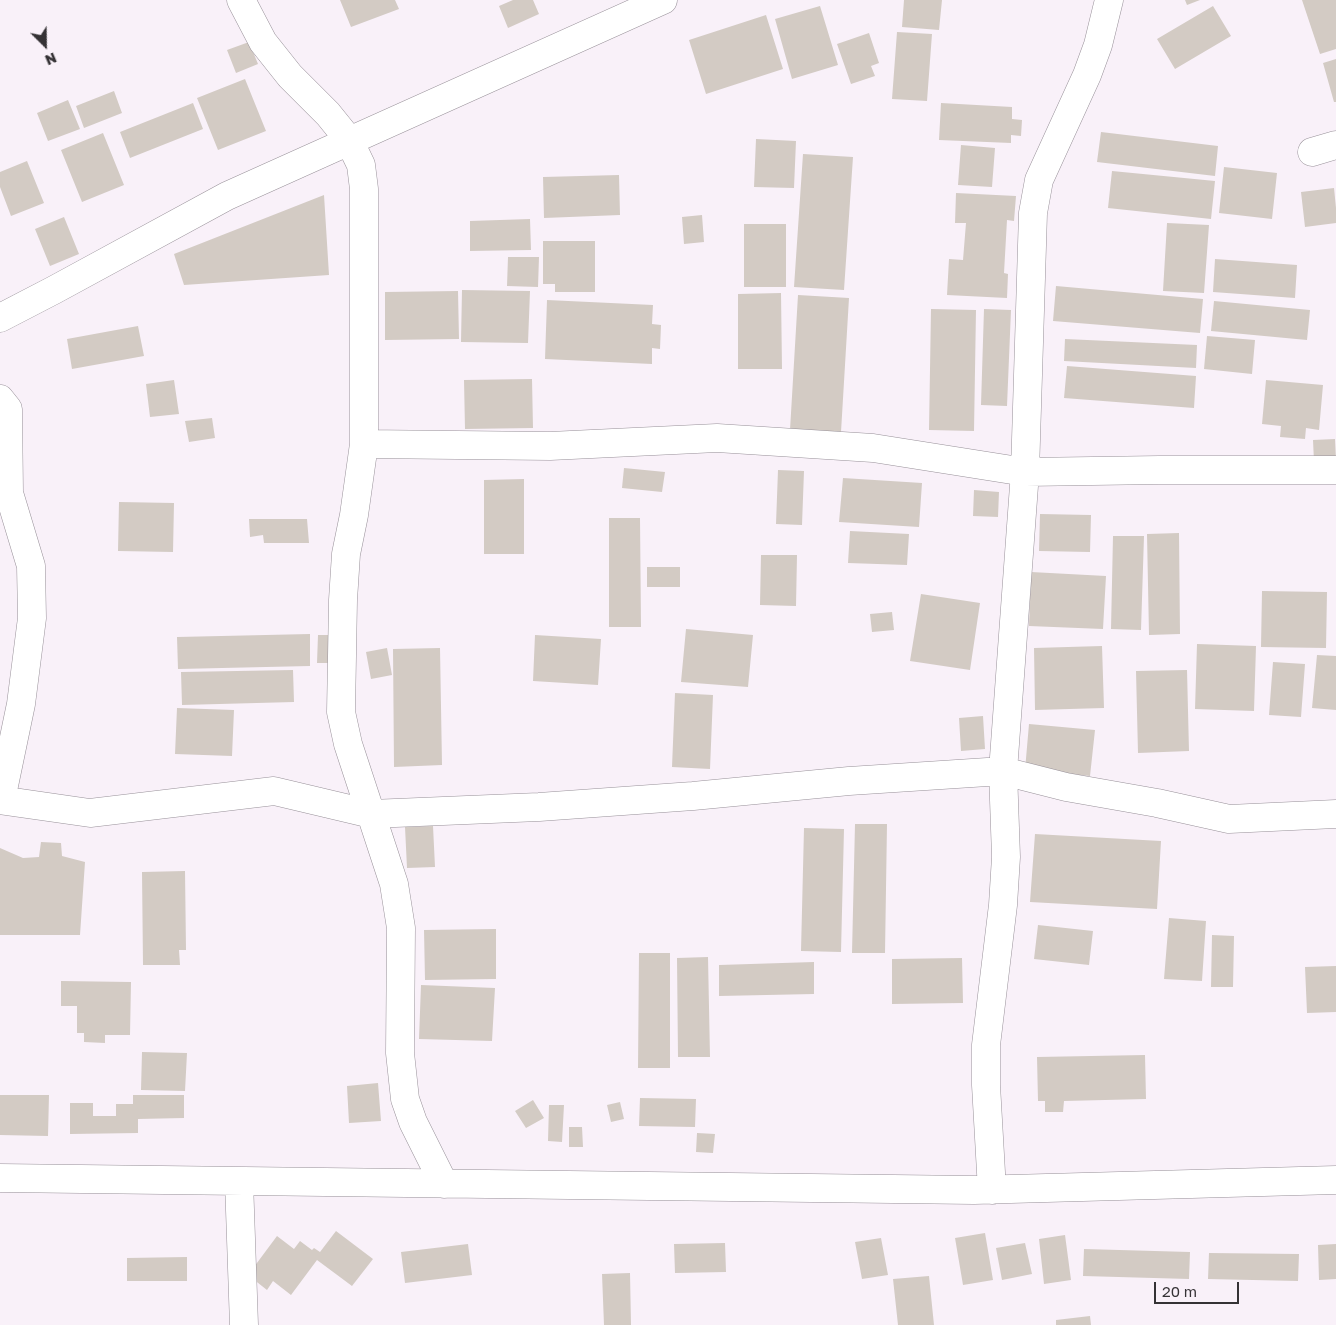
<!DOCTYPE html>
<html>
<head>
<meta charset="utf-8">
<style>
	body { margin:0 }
	#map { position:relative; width:1336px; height:1325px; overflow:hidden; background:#f9f1f9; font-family:"Golos Text",sans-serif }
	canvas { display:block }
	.north { position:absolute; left:20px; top:20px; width:50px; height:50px; -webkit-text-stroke:4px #f9f1f9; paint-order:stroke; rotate:157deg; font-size:14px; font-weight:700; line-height:20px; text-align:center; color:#353235 }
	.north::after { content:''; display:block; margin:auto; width:18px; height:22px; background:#353235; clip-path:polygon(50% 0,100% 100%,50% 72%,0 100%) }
	.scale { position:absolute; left:1154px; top:1282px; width:85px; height:22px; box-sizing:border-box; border:2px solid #353235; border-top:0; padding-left:6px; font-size:15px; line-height:18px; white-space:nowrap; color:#353235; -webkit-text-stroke:4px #f9f1f9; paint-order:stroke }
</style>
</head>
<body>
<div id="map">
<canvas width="1336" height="1325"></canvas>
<div class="north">N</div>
<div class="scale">20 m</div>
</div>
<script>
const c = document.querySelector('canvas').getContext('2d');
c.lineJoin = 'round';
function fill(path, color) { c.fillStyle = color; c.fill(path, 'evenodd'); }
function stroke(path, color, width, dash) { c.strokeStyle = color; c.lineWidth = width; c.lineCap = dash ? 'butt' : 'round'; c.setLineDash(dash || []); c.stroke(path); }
const building = new Path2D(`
	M340,0h55l4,9 -48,18z
	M513,0h20l6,14 -31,14 -9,-22z
	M904,0h38l-3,30 -37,-3z
	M1185,0h15l-13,5z
	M1302,0h34v49l-16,5z
	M820,6l18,59 -46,14 -17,-60z
	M1213,6l18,30 -56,33 -18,-30z
	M766,15l17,54 -77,25 -17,-54z
	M897,32l35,2 -5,67 -35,-2z
	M869,33l10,30 -8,3 4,10 -24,8 -14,-40z
	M249,42l9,22 -22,9 -9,-23z
	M1336,59v43h-2l-11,-39z
	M245,79l21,52 -48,19 -21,-52z
	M114,91l8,22 -38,15 -8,-22z
	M68,100l12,29 -32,12 -11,-28z
	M193,103l10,26 -73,29 -10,-26z
	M941,103l71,4v12l10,1 -1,16 -10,-1v8l-72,-3z
	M1101,132l117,14 -3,30 -118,-14z
	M103,133l21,52 -42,17 -21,-52z
	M756,139l40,2 -2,47 -40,-1z
	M961,145l34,3 -3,39 -34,-2z
	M803,154l50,3 -9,133 -50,-3z
	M27,161l17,42 -33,13 -11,-29v-15z
	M1224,167l53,6 -5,46 -53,-6z
	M1112,171l103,10 -4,38 -103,-11z
	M619,175l1,40 -76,3 -1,-41z
	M1334,188l2,20v15l-31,4 -4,-35z
	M956,193l60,3 -2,25 -7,-1 -3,53 4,1 -1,24 -60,-3 2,-36 14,1 3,-37h-11z
	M324,195l5,80 -145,10 -10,-31z
	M702,215l2,27 -20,2 -2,-27z
	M64,217l15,37 -29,12 -15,-37z
	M530,219l1,31 -61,1v-30z
	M1167,223l42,2 -5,68 -41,-2z
	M744,224h42v63h-42z
	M543,241h52v51h-40v-8h-12z
	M508,257h31l-1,30 -31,-1z
	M1215,259l82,6 -2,33 -82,-6z
	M1056,286l147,13 -3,34 -147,-12z
	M462,290l68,1 -2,52 -67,-1z
	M458,291l1,48 -74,1v-48z
	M781,293l1,76h-44v-75z
	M798,295l51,3 -8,134 -51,-2z
	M547,300l106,5 -1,19 9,1 -1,24 -8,-1v16l-107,-5z
	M1214,301l96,9 -3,30 -96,-9z
	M931,309l45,1 -2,121 -45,-1z
	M984,309l27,1 -4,96 -26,-1z
	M138,326l6,30 -72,13 -5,-30z
	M1207,336l48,4 -3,34 -48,-5z
	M1065,339l132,6 -1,23 -132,-7z
	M1067,366l129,10 -2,32 -130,-10z
	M532,379l1,49 -68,1 -1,-49z
	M174,380l5,34 -29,3 -4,-33z
	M1266,380l57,5 -4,45 -13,-2 -1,11 -25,-2 1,-11 -19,-2z
	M212,418l3,20 -26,4 -4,-21z
	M1335,439l1,21 -22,2 -1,-22z
	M624,468l41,4 -3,20 -40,-4z
	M778,470l26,1 -2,54 -26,-1z
	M843,478l79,5 -3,44 -80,-5z
	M524,479v75h-40v-74z
	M974,490l25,2 -1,25 -25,-1z
	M119,502l55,1 -1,49 -55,-1z
	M1040,514l51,1 -1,37 -51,-1z
	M609,518h31l1,109h-32z
	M249,519h58l2,24h-45l-1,-8 -13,2z
	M850,531l59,3 -2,31 -59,-2z
	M1179,533l1,101 -31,1 -2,-101z
	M1113,536h31l-3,94 -30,-1z
	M761,555h36l-1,51 -36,-1z
	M647,567h33v20h-33z
	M1031,572l75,4 -3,53 -74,-3z
	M1262,591l65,1 -1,56 -65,-1z
	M921,594l59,9 -10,67 -60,-9z
	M892,612l2,18 -22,2 -2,-18z
	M686,629l67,6 -5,52 -67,-5z
	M310,634v32l-132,3 -1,-32z
	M318,635h14v28h-15z
	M535,635l66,4 -3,46 -65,-4z
	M1197,644l59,2 -2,65 -59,-2z
	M1102,646l2,62 -69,2 -1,-62z
	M387,648l5,27 -21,4 -5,-27z
	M440,648l2,117 -48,2 -1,-118z
	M1317,655l19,1v54l-24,-2z
	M1273,662l32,2 -4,53 -32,-2z
	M293,670l1,32 -112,3 -1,-33z
	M1187,670l2,81 -51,2 -2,-82z
	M675,693l38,2 -3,74 -38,-2z
	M177,708l57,2 -2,46 -57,-2z
	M983,716l2,33 -24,2 -2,-33z
	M1029,724l66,6 -5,46 -65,-6z
	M855,824h32l-2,129h-33z
	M433,826l2,41 -28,1 -2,-41z
	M804,828l40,1 -3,123 -40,-1z
	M1035,834l126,7 -4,68 -127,-7z
	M41,842l20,1 1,13 23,6 -5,73h-80v-87l23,10 16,-1z
	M185,871l1,79h-7l1,15h-37l-1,-93z
	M1169,918l37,3 -4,60 -38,-2z
	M1038,925l55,6 -4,34 -55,-6z
	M496,929v50l-71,1 -1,-50z
	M1212,935l22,1 -1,51h-22z
	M639,953h31v115h-32z
	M708,957l2,100h-32l-1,-99z
	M962,958l1,45 -71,1v-45z
	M814,962v32l-95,2v-31z
	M1336,966v46l-29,1 -2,-46z
	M61,981l70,1 -1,53h-25v8l-21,-1v-9h-7v-27h-16z
	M421,985l74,3 -3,53 -73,-2z
	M142,1052l45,1 -2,38 -44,-1z
	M1145,1055l1,44 -82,2 -1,11h-18v-11h-7l-1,-44z
	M378,1083l3,38 -32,2 -2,-37z
	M0,1095h49l-1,41 -48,-1z
	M133,1095h51v23l-46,1v14l-68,1v-31h23v13h23v-12h17z
	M640,1098l56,1 -1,28 -56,-1z
	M533,1100l11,18 -18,10 -11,-17z
	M620,1102l4,17 -13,3 -4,-17z
	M549,1105h15l-2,37 -14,-1z
	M569,1127h13l1,20h-14z
	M697,1133l18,1 -2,19 -17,-1z
	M336,1231l37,28 -21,27 -35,-26 -26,35 -18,-14 -6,9 -19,-15 29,-39 17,13 6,-8 12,9 2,-2 6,4z
	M985,1233l8,47 -30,5 -8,-47z
	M1065,1235l6,45 -27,4 -5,-45z
	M881,1238l7,37 -26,4 -7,-37z
	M725,1243l1,29 -51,1 -1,-29z
	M1025,1243l7,31 -30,6 -6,-32z
	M468,1244l4,31 -67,8 -4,-31z
	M1336,1244v35l-17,1 -1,-35z
	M1084,1249l106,3 -1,27 -106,-3z
	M1209,1253l90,1 -1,27 -90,-2z
	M187,1257v24h-60v-23z
	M630,1273l1,52h-27l-2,-51z
	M929,1276l5,49h-36l-5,-46z
	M1090,1316l1,9h-35v-5z`);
const minor = new Path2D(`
	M241,0l22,42 27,34 38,38 21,26 12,25 3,24v255l-10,71 -8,39 -3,46 -2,112 7,32 46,140 7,44 -1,125 5,46 8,23 31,62
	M1312,152l24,-7
	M0,318l54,-28 173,-94 436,-196
	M0,399l8,10 1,84 22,73 1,52 -11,86 -20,96
	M364,444l186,2 167,-8 156,10 152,24 135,-2h176
	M0,800l90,13 184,-22 97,23 168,-7 154,-11 156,-15 154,-10 63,16 91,16 72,16 107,-5
	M0,1178l974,12 362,-10
	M239,1181l5,144
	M992,1190l-6,-105v-40l17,-140 3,-48 -3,-86 22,-299 8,-259 6,-33 48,-105 11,-30 11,-45`);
fill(building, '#d3cbc4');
stroke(minor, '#989199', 29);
stroke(minor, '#fff', 28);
</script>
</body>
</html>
